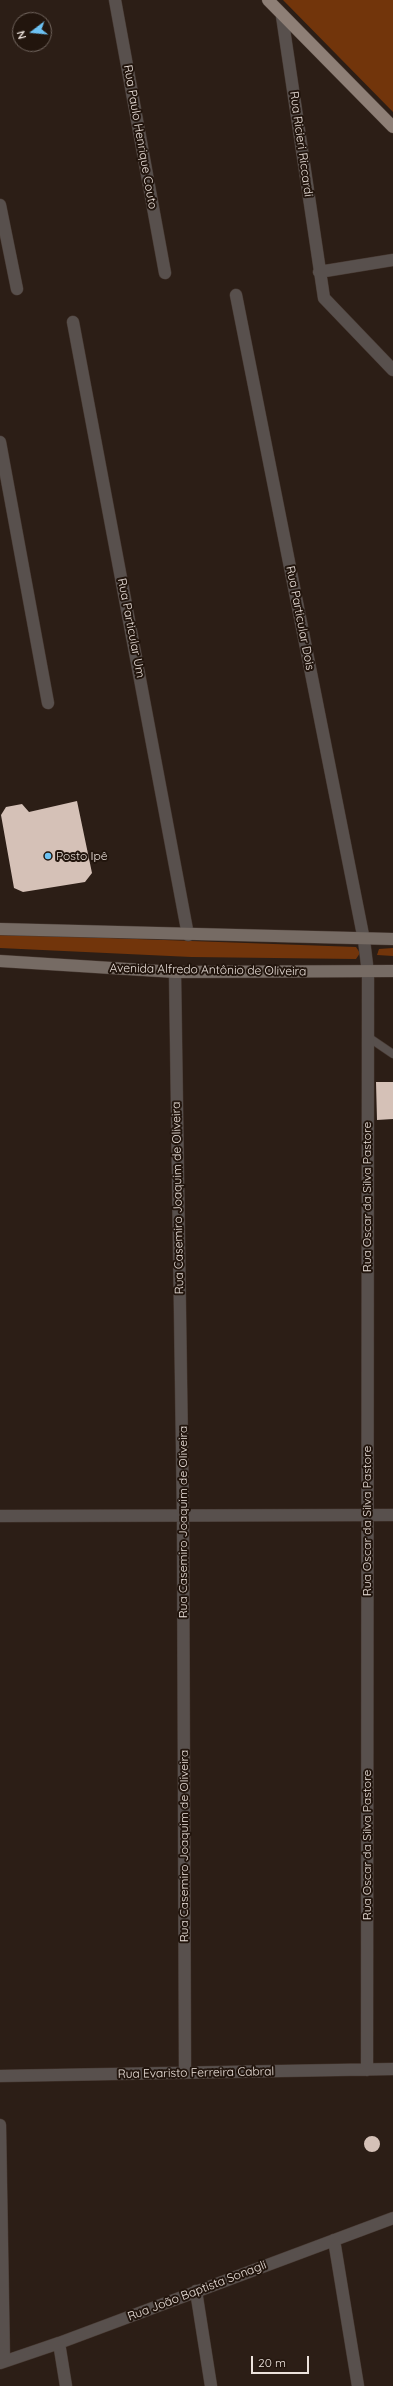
<!DOCTYPE html>
<html>
<head>
<meta charset="utf-8">
<style>
	body { margin:0 }
	#map { position:relative; width:393px; height:2386px; overflow:hidden; background:#2c1e16; font-family:Quicksand,sans-serif }
	canvas { display:block }
	.north { position:absolute; left:12px; top:12px; width:40px; height:40px; box-sizing:border-box; background:#22150d; border:1px solid #736760; border-radius:50%; rotate:254deg; font-size:11px; font-weight:700; line-height:16px; text-align:center; color:#ece2dc }
	.north::after { content:''; display:block; margin:auto; width:14px; height:18px; background:#6dc2f3; clip-path:polygon(50% 0,100% 100%,50% 72%,0 100%) }
	.scale { position:absolute; left:251px; top:2356px; width:58px; height:18px; box-sizing:border-box; border:2px solid #ece2dc; border-top:0; padding-left:5px; font-size:12px; line-height:14px; white-space:nowrap; color:#ece2dc; -webkit-text-stroke:3px #22150d; paint-order:stroke }
</style>
</head>
<body>
<div id="map">
<canvas width="393" height="2386"></canvas>
<div class="north">N</div>
<div class="scale">20 m</div>
</div>
<script>
const c = document.querySelector('canvas').getContext('2d');
c.lineJoin = 'round';
function fill(path, color) { c.fillStyle = color; c.fill(path, 'evenodd'); }
function stroke(path, color, width, dash) { c.strokeStyle = color; c.lineWidth = width; c.lineCap = dash ? 'butt' : 'round'; c.setLineDash(dash || []); c.stroke(path); }
function drawText(font, color, halo, rows, align = 'center') {
  c.font = font + ' Quicksand,sans-serif'; c.lineWidth = 4; c.setLineDash([]); c.textBaseline = 'middle'; c.strokeStyle = halo; c.fillStyle = color; for (const [text, x, y, turn = 0] of rows) {
    c.save(); c.translate(x, y); c.rotate((+turn || 0) * Math.PI / 180); c.textAlign = isNaN(turn) ? turn : align; if (halo) c.strokeText(text, 0, 0); c.fillText(text, 0, 0); c.restore();
  }
}
const green = new Path2D(`
	M283,0h110v112z
	M0,934l356,13 4,6 -4,6 -165,-2 -191,-9z
	M393,948v8l-16,-1 2,-6z`);
const building = new Path2D(`
	M77,801l15,72 -7,9 -62,10 -9,-4 -13,-73 5,-8 16,-3 7,8z
	M376,1082h17v37l-16,1z
	M364 2144a8 8 0 1 1 16 0a8 8 0 1 1-16 0Z`);
const lane = new Path2D(`
	M368,1037l25,17`);
const street = new Path2D(`
	M115,0l50,273
	M282,16l42,282 69,72
	M0,205l17,84
	M319,272l74,-12
	M236,295l128,645 4,33 -1,1097
	M73,322l115,613
	M0,442l48,261
	M175,972l8,544 2,557
	M0,1516l393,-1
	M0,2076l393,-7
	M0,2125l4,236
	M334,2240l24,146
	M196,2291l15,95
	M59,2343l7,43
	M0,2363l59,-20 334,-125`);
const secondary = new Path2D(`
	M0,929l393,10
	M0,961l175,11 218,-1`);
const primary = new Path2D(`
	M268,0l125,127`);
const markers = [
	[48,856,4,"#6dc2f3"]
];
const streetNames = [
	["Rua Paulo Henrique Couto",140,137,80],
	["Rua Ricieri Riccardi",301,144,82],
	["Rua Particular Dois",300,618,79],
	["Rua Particular Um",131,628,79],
	["Avenida Alfredo Antônio de Oliveira",208,970,1],
	["Rua Oscar da Silva Pastore",367,1197,-90],
	["Rua Casemiro Joaquim de Oliveira",178,1198,-91],
	["Rua Oscar da Silva Pastore",367,1521,-90],
	["Rua Casemiro Joaquim de Oliveira",183,1522,-90],
	["Rua Oscar da Silva Pastore",367,1845,-90],
	["Rua Casemiro Joaquim de Oliveira",184,1846,-90],
	["Rua Evaristo Ferreira Cabral",196,2073,-1],
	["Rua João Baptista Sonagli",197,2291,-21]
];
const poiNames = [
	["Posto Ipê",56,856]
];
fill(green, '#72350b');
fill(building, '#d5c1b7');
stroke(lane, '#473932', 9);
stroke(street, '#473932', 13);
stroke(secondary, '#473932', 13);
stroke(primary, '#473932', 13);
stroke(lane, '#58504d', 8);
stroke(street, '#58504d', 12);
stroke(secondary, '#766b64', 12);
stroke(primary, '#8e7f76', 12);
for (const [x, y, r, color] of markers) { const dot = new Path2D(); dot.arc(x, y, r, 0, 2 * Math.PI); c.fillStyle = color; c.fill(dot); stroke(dot, '#22150d', 1.5); }
drawText('12px', '#ece2dc', '#22150d', streetNames);
drawText('12px', '#ece2dc', '#22150d', poiNames, 'left');
</script>
</body>
</html>
